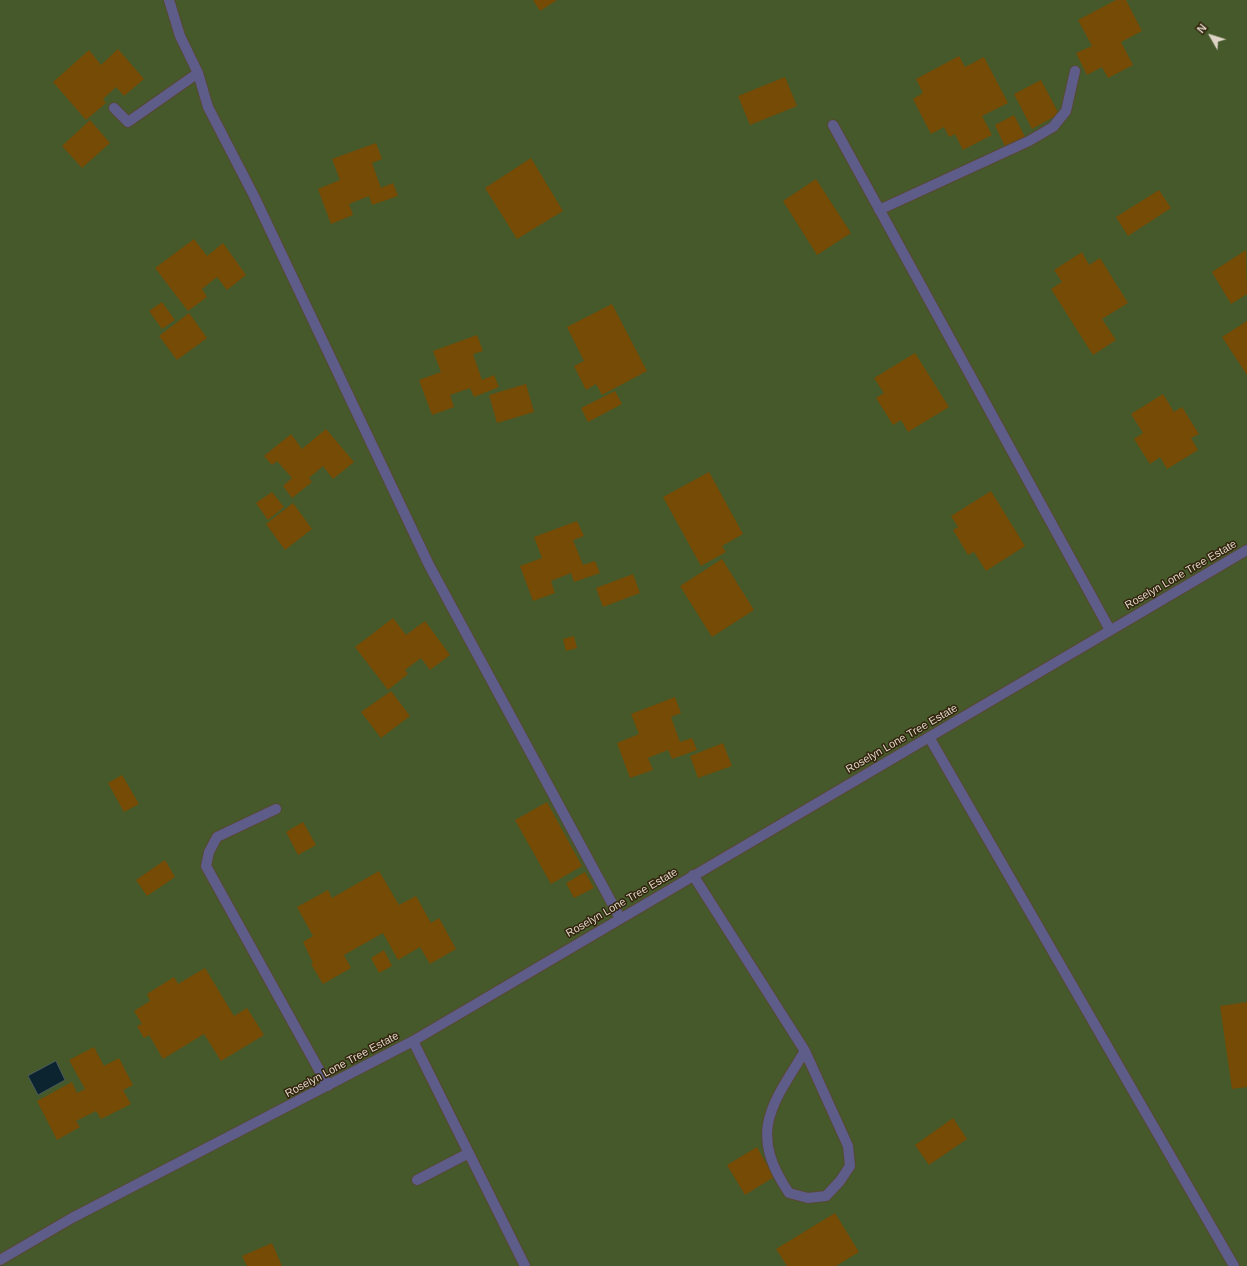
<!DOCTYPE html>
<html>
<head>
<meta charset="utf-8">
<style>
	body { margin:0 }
	#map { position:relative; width:1247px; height:1266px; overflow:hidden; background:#3d2e17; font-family:Arial,sans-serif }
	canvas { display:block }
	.north { position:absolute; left:1191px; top:16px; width:40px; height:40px; -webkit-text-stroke:3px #32240d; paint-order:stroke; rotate:309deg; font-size:11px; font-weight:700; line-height:16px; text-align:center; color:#ddd4c6 }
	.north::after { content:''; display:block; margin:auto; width:14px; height:18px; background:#ddd4c6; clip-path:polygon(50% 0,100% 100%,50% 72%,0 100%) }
</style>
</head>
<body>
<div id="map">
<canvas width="1247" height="1266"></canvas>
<div class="north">N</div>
</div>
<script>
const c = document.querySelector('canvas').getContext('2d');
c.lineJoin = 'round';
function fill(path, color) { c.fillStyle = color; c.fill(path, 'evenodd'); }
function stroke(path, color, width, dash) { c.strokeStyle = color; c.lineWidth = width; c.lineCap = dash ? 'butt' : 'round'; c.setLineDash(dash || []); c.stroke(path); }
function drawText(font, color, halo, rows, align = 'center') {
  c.font = font + ' Arial,sans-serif'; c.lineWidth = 3; c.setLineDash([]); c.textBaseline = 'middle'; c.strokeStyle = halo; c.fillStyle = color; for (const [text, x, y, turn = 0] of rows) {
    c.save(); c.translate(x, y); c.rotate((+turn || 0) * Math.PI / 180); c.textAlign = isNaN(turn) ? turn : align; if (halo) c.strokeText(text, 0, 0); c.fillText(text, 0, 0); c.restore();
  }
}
const green = new Path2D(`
	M0,0h1247v1266h-1247z`);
const water = new Path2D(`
	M56,1061l9,19 -27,15 -10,-19z`);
const building = new Path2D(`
	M533,0h24l-17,11z
	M1116,0h10l16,31 -21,11 12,23 -25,13 -6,-11 -15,8 -11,-22 16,-7 -14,-26z
	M118,49l26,30 -20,17 -8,-9 -13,12 3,4 -20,17 -33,-38 36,-32 12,15z
	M959,56l6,11 19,-10 24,46 -26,13 10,19 -29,15 -8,-16 -6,3 -5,-10 -13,7 -18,-35 10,-6 -7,-14z
	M785,77l12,29 -47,19 -12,-29z
	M1041,80l18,34 -27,15 -18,-35z
	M1014,115l13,26 -20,10 -12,-26z
	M90,120l20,23 -28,25 -20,-22z
	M376,143l6,16 -10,4 9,25 12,-5 5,13 -26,9 -3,-9 -20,8 4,11 -22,9 -13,-35 22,-9 -8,-21z
	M531,158l32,53 -46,28 -32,-51z
	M816,179l35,54 -34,22 -34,-54z
	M1159,190l12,18 -43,28 -12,-19z
	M194,239l13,17 16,-13 23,32 -19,15 -10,-13 -15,12 5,8 -19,14 -33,-43z
	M1246,250l1,44 -16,10 -19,-32z
	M1082,252l7,13 11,-7 28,45 -26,16 14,21 -23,15 -42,-66 11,-7 -8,-12z
	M162,302l13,18 -13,9 -13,-18z
	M612,304l35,67 -45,24 -6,-11 -10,6 -12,-24 10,-5 -17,-34z
	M189,313l18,25 -30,22 -18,-24z
	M1247,321v54l-25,-38z
	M477,335l6,16 -10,3 9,26 12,-5 5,12 -25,10 -4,-9 -20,7 4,12 -22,8 -13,-35 22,-8 -8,-21z
	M915,353l34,54 -41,25 -7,-12 -8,5 -17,-27 8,-5 -10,-15z
	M526,384l8,28 -37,11 -8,-28z
	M615,391l7,13 -34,18 -7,-14z
	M1163,394l11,18 8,-5 17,27 -8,4 7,12 -31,19 -7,-12 -10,7 -16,-25 9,-6 -12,-19z
	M326,429l28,33 -21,17 -10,-13 -14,12 3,4 -20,16 -9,-12 9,-8 -15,-17 -5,4 -8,-9 27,-22 11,15z
	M709,472l34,62 -21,12 4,6 -25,14 -38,-69z
	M991,491l34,55 -39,25 -12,-19 -6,3 -15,-25 5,-3 -7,-11z
	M272,492l12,15 -16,13 -12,-17z
	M293,503l19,26 -27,21 -19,-26z
	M577,521l7,15 -11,4 10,25 12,-4 5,12 -26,9 -3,-9 -20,8 4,12 -22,8 -13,-35 22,-8 -8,-21z
	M722,559l32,51 -42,27 -32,-51z
	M633,574l7,19 -37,14 -7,-19z
	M393,618l13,17 19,-14 25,34 -20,15 -9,-12 -16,12 3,4 -20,16 -33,-43z
	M574,636l3,12 -11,3 -3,-12z
	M391,691l19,25 -29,22 -20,-26z
	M675,697l6,16 -10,4 9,25 12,-4 5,12 -25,9 -4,-9 -20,8 5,12 -23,8 -13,-35 22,-9 -8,-20z
	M723,743l9,23 -34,12 -8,-22z
	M122,775l17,29 -15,8 -16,-29z
	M547,802l35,64 -31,18 -36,-64z
	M303,822l13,23 -18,10 -12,-23z
	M165,860l10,17 -28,19 -11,-16z
	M379,871l20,34 17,-9 15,27 8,-5 17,31 -26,15 -10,-17 -22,13 -15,-27 -39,22 7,13 -28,16 -12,-20 2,-1 -10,-21 10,-6 -16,-29 31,-17 4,8z
	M585,872l9,16 -20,10 -8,-15z
	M384,950l8,16 -13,7 -8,-15z
	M205,968l29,48 13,-8 17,27 -43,26 -17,-27 -41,25 -14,-24 -5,3 -7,-12 5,-2 -8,-13 16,-10 -3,-7 27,-17 4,7z
	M1247,1002v85l-15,2 -12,-83z
	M94,1047l10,19 15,-8 14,27 -10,5 8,14 -30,15 -5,-8 -20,10 4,6 -23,13 -20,-39 35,-19 5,11 8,-4 -16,-29z
	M953,1118l14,21 -38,26 -14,-20z
	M757,1147l17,30 -29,18 -18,-30z
	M835,1213l24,39 -23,14h-49l-11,-17z
	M272,1243l10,23h-35l-5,-10z`);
const minor = new Path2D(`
	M169,0l11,36 18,37 10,34 46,89 175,369 191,353
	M114,108l14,14 70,-49
	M833,125l277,505
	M879,210l150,-69 24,-14 13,-16 9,-40
	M929,737l305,529
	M276,809l-59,28 -8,15 -3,14 122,220
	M693,875l112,176 43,95 2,20 -10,15 -14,15 -18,2 -19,-5c-41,-61 -18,-87 16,-142
	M413,1041l112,225
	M417,1180l52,-27
	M0,1260l72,-42 341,-177 834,-491`);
const streetNames = [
	["Roselyn Lone Tree Estate",1181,575,-30],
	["Roselyn Lone Tree Estate",902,739,-30],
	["Roselyn Lone Tree Estate",622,903,-30],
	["Roselyn Lone Tree Estate",342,1065,-28]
];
fill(green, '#45592a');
fill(water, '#0b2430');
stroke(water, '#4a595d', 1);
fill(building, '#764b06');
stroke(minor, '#574933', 12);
stroke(minor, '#5e5c88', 10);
drawText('11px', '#ddd4c6', '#32240d', streetNames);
</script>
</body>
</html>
